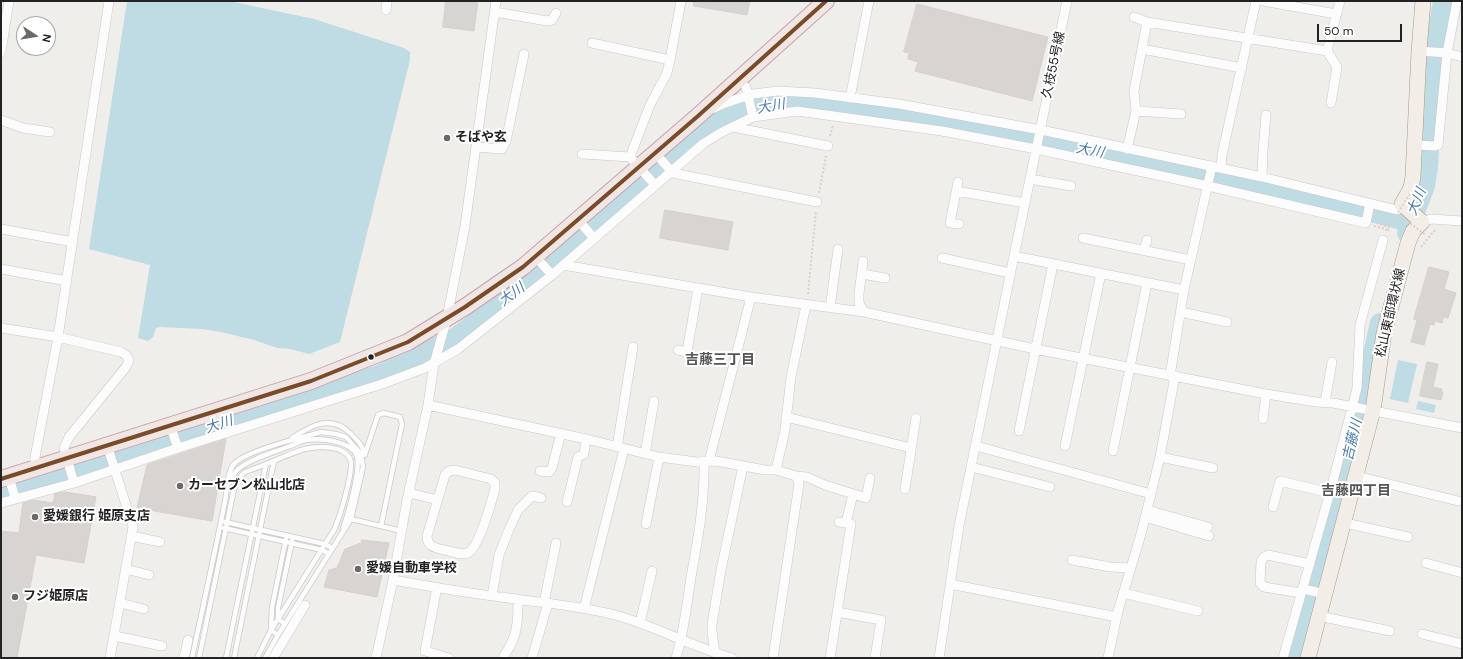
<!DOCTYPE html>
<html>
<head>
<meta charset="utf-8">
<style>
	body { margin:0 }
	#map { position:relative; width:1463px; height:659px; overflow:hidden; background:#f0eeeb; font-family:"DM Sans",sans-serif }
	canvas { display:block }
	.frame { position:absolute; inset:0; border:2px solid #222; pointer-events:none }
	.north { position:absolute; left:16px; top:16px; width:40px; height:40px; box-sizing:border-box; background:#fff; border:1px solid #a7a7a7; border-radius:50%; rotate:102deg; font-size:11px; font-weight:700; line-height:16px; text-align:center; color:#222 }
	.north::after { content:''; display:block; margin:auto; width:14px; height:18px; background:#6a6968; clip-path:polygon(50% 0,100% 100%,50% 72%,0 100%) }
	.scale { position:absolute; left:1317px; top:24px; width:85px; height:18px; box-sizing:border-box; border:2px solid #222; border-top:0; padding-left:5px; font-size:12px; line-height:14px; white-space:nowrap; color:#222; -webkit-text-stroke:3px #fff; paint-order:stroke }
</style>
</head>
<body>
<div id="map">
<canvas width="1463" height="659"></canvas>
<div class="frame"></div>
<div class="north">N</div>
<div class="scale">50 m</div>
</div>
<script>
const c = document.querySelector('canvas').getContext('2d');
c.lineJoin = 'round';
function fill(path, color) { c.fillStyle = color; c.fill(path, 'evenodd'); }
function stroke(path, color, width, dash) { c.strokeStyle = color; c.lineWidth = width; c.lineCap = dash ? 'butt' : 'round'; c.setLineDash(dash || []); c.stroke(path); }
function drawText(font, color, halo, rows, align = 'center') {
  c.font = font + ' "DM Sans","Noto Sans JP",sans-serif'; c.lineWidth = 4; c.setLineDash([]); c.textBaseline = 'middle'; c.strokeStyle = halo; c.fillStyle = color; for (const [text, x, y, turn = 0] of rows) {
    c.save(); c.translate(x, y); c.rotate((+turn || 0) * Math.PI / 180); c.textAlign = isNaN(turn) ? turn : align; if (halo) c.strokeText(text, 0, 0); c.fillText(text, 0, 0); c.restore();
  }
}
const water = new Path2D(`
	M127,1h102l85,18 90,29 6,4v8l-70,282 -31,12 -19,-5 -13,-1 -23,-8 -33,-8 -19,-3 -42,-2 -4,1 -3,9 -5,4 -10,-3 12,-73 -61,-16z
	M1398,360l19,4 -9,39 -18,-4z
	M1418,401l18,4 -2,8 -18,-4z`);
const river = new Path2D(`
	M1407,233l18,-47 3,-19 7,-119 8,-47
	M1,494l378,-119 76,-37 80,-60 123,-108 62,-49 43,-15 35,-3 88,10 103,18 203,41 196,44 22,6
	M1295,658l55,-202 30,-133`);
const building = new Path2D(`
	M446,1h32l-4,30 -31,-4z
	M694,1h56l-3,14 -53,-9z
	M917,4l131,33 -16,64 -117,-30 3,-9 -10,-3 1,-6 -5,-1z
	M665,210l68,12 -5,28 -68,-12z
	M1429,267l20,5 -5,17 12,4 -8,25 -5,-1 -1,6 -7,-2 -1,4 -4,-1 -6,21 -13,-3 6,-22 -3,-1z
	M1427,362l11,2 -5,23 9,2 -1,2 2,1 -2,8 -21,-4z
	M226,439l-14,82 -75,-13 10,-43z
	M66,492l30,5 -12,66 -48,-8 -19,103h-16v-127l18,2 4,-30 10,-3 20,3 2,-9z
	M362,540l27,3 -12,54 -53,-10 5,-17 8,-2 8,-19 16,-6z`);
const path = new Path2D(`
	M830,136l3,-11
	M1427,167l7,-11
	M819,193l7,-37
	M1376,223l13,4 4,-7
	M1374,226l12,3v3
	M1388,231l1,-4
	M1421,247l14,-17
	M808,294l8,-83
	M420,350l3,1 3,6`);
const service = new Path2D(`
	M292,438c20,-13 39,-24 59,-4 7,7 12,12 14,21
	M365,454l13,-39 6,-2 16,4 2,7 -21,102
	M229,483c3,-4 5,-10 8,-13 15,-12 36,-17 53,-24 6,-2 12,-6 17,-6 15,-2 44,1 50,16 4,12 -9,59 -14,72
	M351,519l51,12
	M225,522l100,22 7,4
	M224,528l98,22 7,4
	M285,624l-7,-5v-11l14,-67
	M278,635l-7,-5 1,-23 14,-68
	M192,658c11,-52 23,-105 33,-157 2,-10 2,-31 10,-38 12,-12 60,-24 79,-29l7,-2 15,2 10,3 15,17 2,13 -12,52 -73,116 -13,23
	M199,658l35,-169 4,-10 7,-7c14,-5 27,-10 40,-16 7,-2 14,-6 20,-7 13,-3 39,-4 45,10 5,10 -11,60 -16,71l-63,100 -14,28
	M226,658l40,-194
	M234,658l40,-197`);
const minor = new Path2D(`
	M1263,1l73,13
	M386,10l1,-9
	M495,12l52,9 5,-1 4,-7
	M1134,17l13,5 180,29
	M592,43l78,17
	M1142,49l100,19
	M1419,51l28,2 15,4
	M1,52l8,-51
	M746,87l7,30
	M850,98l19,-97
	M1331,103l6,-36 -10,-16 13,-50
	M712,109l13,-6 28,-9 25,-3 37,2 84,11 142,26 221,47 135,33 5,-6
	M1136,111l45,3
	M1,120l22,8 27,4
	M733,127l95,19
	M1415,145l20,1 3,-1 9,-92 10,-52
	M476,147l26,2 4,-8 18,-87
	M1127,149l9,-38 -2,-20 13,-69
	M655,153l18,20 144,29
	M582,154l48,3
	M1221,168l1,-13 34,-154
	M1262,177l1,-26 3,-36
	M1030,179l41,7
	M958,182l-8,41 9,1
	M655,185l-25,-28 20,-52 17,-32 3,-13 11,-59
	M956,191l69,12
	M578,220l16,18
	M1422,222l9,-3 31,2
	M1,229l72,13
	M1083,238l108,22
	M1144,250l3,-10
	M535,256l17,19
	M1014,256l170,34
	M942,258l68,15
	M863,261l-4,33v9l5,9
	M563,265l188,32 113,15 171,37 231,45 50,8 17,1 129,25
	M1,269l66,12
	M862,274l23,4
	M830,308l8,-59
	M1181,312l46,10
	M1,328l57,9 63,15 5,3 3,5 -3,7 -57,70 -5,11 10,35
	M678,350l9,2 11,-64
	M1170,376l14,-86 28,-124
	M1325,402l7,-40
	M428,405l158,34 73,18 38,5 19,-1 49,9h11l20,6 11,1 18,8 41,13 4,-20
	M786,417l125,31
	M1263,419l3,-25
	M170,425l8,23
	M1019,431l34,-167
	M107,445l26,82 -23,131
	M976,446l175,48
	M1065,446l36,-173
	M617,447l16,-100
	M1113,451l34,-168
	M645,454l9,-53
	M1160,457l53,11
	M709,461l42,-164
	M971,467l79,20
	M35,469v-12l23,-120 51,-336
	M455,470l36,9 4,4v5c-3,13 -16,59 -27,65 -7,3 -20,-3 -28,-4 -8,-2 -13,-4 -13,-13l18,-61 4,-4z
	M776,470l9,-40 6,-53 15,-72
	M540,471l9,1 3,-4 9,-35
	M1357,476l101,25
	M9,477l6,21
	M905,489l11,-71
	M409,493l29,7
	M567,502l11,-45 6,-3 2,-15
	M1,503l73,-20 104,-35 204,-64 43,-16 33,-19 94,-74 152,-132 18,-11 31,-15 44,-6 145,20 94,18 172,37 158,37 4,-20
	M1273,507l7,-26 50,12
	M1147,510l61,17
	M1145,517l64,19
	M846,523l7,-29
	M1345,523l63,14
	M646,524l13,-67
	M131,536l29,6
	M1072,560l38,7 21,1
	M1426,563l36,10
	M126,569l23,6
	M393,580c36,6 72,13 108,17 38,6 77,8 114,18 41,11 77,32 117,43
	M950,584l167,33
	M437,587l-12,64 24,7
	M1303,589l22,5
	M1123,593l75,18
	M1301,593l-37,-6 -4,-4 1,-21 3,-5 4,-2 42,9
	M492,596l7,-41 9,-23 10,-22 14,-14 9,2
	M120,603l24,6
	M544,603l12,-60
	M584,609l40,-160
	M837,612l44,8 -6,38
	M1319,616l71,15
	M640,623l12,-52
	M1422,634l40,10
	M115,636l47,10
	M715,653l-3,-21v-8l9,-54 22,-104
	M184,658l4,-18
	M273,658l32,-53
	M376,658l17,-78 14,-80 21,-95 6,-41 13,-46 18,-92 31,-225
	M503,658c2,-5 6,-9 8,-14 7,-13 7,-30 7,-44
	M532,658l16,-55
	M676,658c8,-26 11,-54 15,-81 7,-38 14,-77 13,-116
	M773,658l26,-174 -3,-8
	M830,658l21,-134 -12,-2
	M939,658l20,-132 55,-270 53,-255
	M1108,658l10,-47 23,-77 19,-77 15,-81
	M1283,658l49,-173 25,-97 3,-63 23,-85`);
const primary = new Path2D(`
	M1308,658l65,-248 11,-77 24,-90 5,-12 9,-9 -20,-18 9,-16 2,-12 6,-125 4,-50`);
const trunk = new Path2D(`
	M1,479l310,-98 97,-39 57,-35 58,-40 175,-151 128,-115`);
const pathBridge = new Path2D(`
	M1410,194l-13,20 29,21`);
const bus1 = new Path2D(`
	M1,479l310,-98 97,-39 57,-35 58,-40 175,-151 128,-115`);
const markers = [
	[447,138,4,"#6a6968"],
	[371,357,3.5,"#222"],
	[180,486,4,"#6a6968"],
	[35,517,4,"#6a6968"],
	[358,569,4,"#6a6968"],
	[15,597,4,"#6a6968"]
];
const streetNames = [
	["久枝55号線",1054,65,-78],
	["松山東部環状線",1391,313,-77]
];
const poiNames = [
	["そばや玄",455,138],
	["カーセブン松山北店",188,486],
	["愛媛銀行 姫原支店",43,517],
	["愛媛自動車学校",366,569],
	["フジ姫原店",23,597]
];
const waterNames = [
	["大川",771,107,-10],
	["大川",1090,151,11],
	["大川",1417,202,-68],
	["大川",512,295,-37],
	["大川",219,425,-18],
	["吉藤川",1353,440,-77]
];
const neighbourhoodNames = [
	["吉藤三丁目",720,360],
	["吉藤四丁目",1356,491]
];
fill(water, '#bfdbe3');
stroke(river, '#bfdbe3', 20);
fill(building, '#d7d4d2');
stroke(building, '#d3d0cc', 1);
stroke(service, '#c9c8c7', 6);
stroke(minor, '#c9c8c7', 10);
stroke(primary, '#a79c86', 16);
stroke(trunk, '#c5a2ac', 18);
stroke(path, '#dccecd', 2, [2, 2]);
stroke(service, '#fdfcfc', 4.5);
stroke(minor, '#fdfcfc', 9);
stroke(primary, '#f3ede7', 15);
stroke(trunk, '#f0e6e4', 16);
stroke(pathBridge, '#dccecd', 2, [2, 2]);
stroke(bus1, '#7a4b2a', 4);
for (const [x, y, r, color] of markers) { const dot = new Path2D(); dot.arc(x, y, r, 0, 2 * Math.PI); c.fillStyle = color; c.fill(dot); stroke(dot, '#fff', 1.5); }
drawText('13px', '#222', '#fff', streetNames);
drawText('bold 13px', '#222', '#fff', poiNames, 'left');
drawText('italic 14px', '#4a7aab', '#fff', waterNames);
drawText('bold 14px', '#555', '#fff', neighbourhoodNames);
</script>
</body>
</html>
